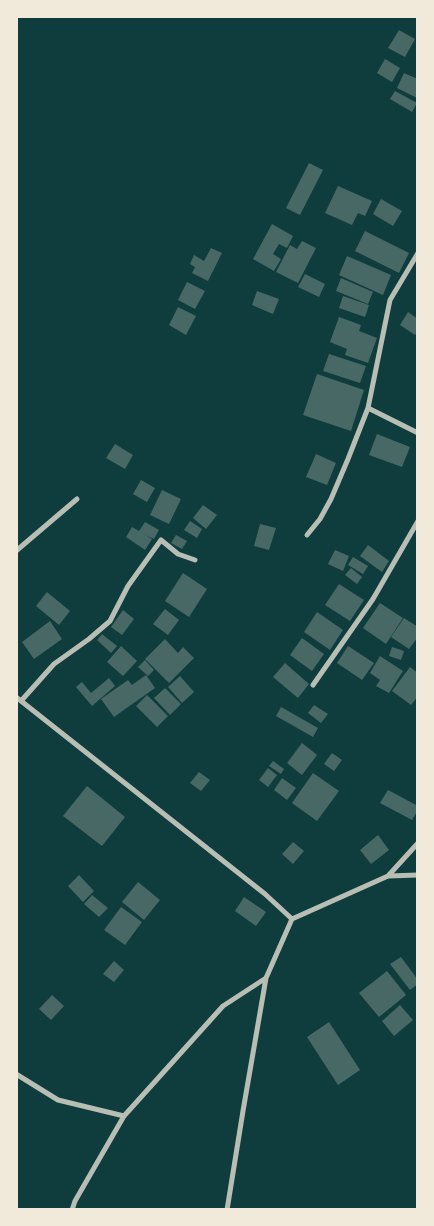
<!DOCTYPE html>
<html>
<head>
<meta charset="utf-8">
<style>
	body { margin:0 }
	#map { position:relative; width:434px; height:1226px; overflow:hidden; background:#0f3d3e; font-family:Karla,sans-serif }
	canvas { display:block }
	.frame { position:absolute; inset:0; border:18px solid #f1e9da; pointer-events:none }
</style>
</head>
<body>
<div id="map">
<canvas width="434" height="1226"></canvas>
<div class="frame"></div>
</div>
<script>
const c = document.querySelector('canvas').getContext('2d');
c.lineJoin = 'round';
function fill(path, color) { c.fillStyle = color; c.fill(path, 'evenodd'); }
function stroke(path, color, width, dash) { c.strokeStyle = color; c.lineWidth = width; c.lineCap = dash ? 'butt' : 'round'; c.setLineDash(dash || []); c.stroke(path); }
const building = new Path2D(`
	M399,30l16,9 -10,18 -17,-9z
	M385,59l15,9 -8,14 -15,-9z
	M404,73l14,6 -1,19 -20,-10z
	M395,91l22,12 -5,9 -22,-13z
	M309,163l14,7 -23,45 -14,-7z
	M338,186l34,15 -7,15 -7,-3 -6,12 -27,-12z
	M381,199l21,12 -9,15 -20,-12z
	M272,224l21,12 -6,12 -8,-4 -6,10 8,5 -7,12 -21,-12z
	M365,231l44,22 -10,20 -44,-22z
	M302,241l14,7 -18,35 -22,-11 14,-27 7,4z
	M211,248l11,5 -14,28 -16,-8 3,-6 -5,-3 4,-9 10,6z
	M347,256l44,19 -8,20 -44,-20z
	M305,274l20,10 -6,13 -21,-10z
	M341,278l32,14 -5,12 -32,-13z
	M187,282l18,9 -10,18 -17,-9z
	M257,291l22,8 -6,15 -21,-9z
	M343,296l26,9 -4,12 -26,-9z
	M178,307l18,9 -10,19 -17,-10z
	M408,312l10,7v12l-3,4 -15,-10z
	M339,317l22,8 -2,6 18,7 -9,25 -23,-8 2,-6 -17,-7z
	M329,354l37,12 -6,17 -37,-12z
	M317,374l47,16 -13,41 -48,-16z
	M377,434l33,13 -8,20 -33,-12z
	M115,444l18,11 -8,14 -19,-11z
	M316,454l20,9 -9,22 -21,-8z
	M141,480l14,8 -8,14 -14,-8z
	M162,490l19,9 -12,25 -19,-9z
	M203,505l14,10 -11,14 -13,-11z
	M190,521l12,8 -5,9 -13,-8z
	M145,522l14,8 -5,9 -9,-4 7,4 -7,11 -19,-13 6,-10 7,4z
	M260,524l16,4 -7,22 -15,-4z
	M176,535l11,6 -5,8 -11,-6z
	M368,545l21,16 -7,11 -22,-16z
	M335,550l14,6 -6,15 -15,-7z
	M353,557l15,9 -5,8 -15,-9z
	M351,568l11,9 -5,7 -12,-9z
	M183,573l24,16 -18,28 -24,-16z
	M339,584l25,16 -14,21 -25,-16z
	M47,592l23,19 -11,14 -23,-19z
	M380,603l23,15 -17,26 -23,-16z
	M165,609l14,11 -11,15 -15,-11z
	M123,610l11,9 -12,16 -11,-8z
	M317,612l26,18 -13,20 -26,-18z
	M404,618l14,9v10l-9,12 -18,-12z
	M50,621l12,18 -28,20 -12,-17z
	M102,634l15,12 -6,7 -14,-13z
	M302,638l22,16 -12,17 -22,-16z
	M165,639l13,14 5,-6 11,11 -25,25 -24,-24z
	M121,646l16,15 -14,15 -16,-14z
	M348,646l26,17 -12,17 -25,-17z
	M392,647l12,4 -3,9 -12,-4z
	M380,656l23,15 -14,22 -13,-7 4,-6 -10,-7z
	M145,660l9,10 -6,6 -10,-9z
	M285,663l24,21 -11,14 -25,-21z
	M410,667l8,6v23l-7,9 -19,-14z
	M146,675l9,13 -41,29 -13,-18 27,-19 4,5z
	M180,676l14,16 -12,11 -14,-16z
	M109,678l6,8 -23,20 -16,-19 6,-5 9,11z
	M165,688l16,16 -11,11 -16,-17z
	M147,695l21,21 -11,11 -21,-21z
	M314,705l14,9 -7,9 -13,-10z
	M281,707l37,21 -5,9 -37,-21z
	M302,743l15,12 -15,20 -15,-12z
	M332,753l10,7 -8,11 -10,-7z
	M273,761l11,8 -3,5 -12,-8z
	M268,768l9,7 -9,12 -9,-7z
	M199,772l11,8 -9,11 -11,-8z
	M313,773l26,18 -22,30 -25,-18z
	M282,778l14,10 -9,12 -13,-10z
	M87,786l38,31 -23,29 -39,-30z
	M388,790l30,16v4l-6,10 -32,-17z
	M378,835l11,15 -18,14 -11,-14z
	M293,842l11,9 -11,13 -11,-10z
	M79,875l15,16 -11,11 -15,-16z
	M138,882l22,18 -16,20 -22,-18z
	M92,895l16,13 -9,9 -15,-13z
	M244,897l22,15 -10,14 -21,-15z
	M121,907l21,15 -17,23 -21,-15z
	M401,957l17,23v4l-8,6 -20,-26z
	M114,961l10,9 -10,12 -11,-8z
	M387,971l19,24 -27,22 -20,-24z
	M52,995l12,11 -13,14 -12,-11z
	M400,1005l13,15 -19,16 -12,-15z
	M329,1022l31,48 -22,15 -31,-48z`);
const minor = new Path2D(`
	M368,408l50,25
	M307,535l13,-16 11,-20 17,-40 20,-51 22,-108 28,-47
	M16,551l61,-52
	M313,685l60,-86 45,-78
	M16,697l249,197 27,25 96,-43 30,-1
	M21,701l33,-37 35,-25 21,-18 18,-35 33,-46 17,14 17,6
	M388,876l30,-33
	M16,1074l42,26 66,16
	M72,1210l3,-9 49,-85 99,-110 43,-28
	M227,1210l16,-99 23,-133 26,-59`);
fill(building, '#486865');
stroke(minor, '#b8beb3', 5);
</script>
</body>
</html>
